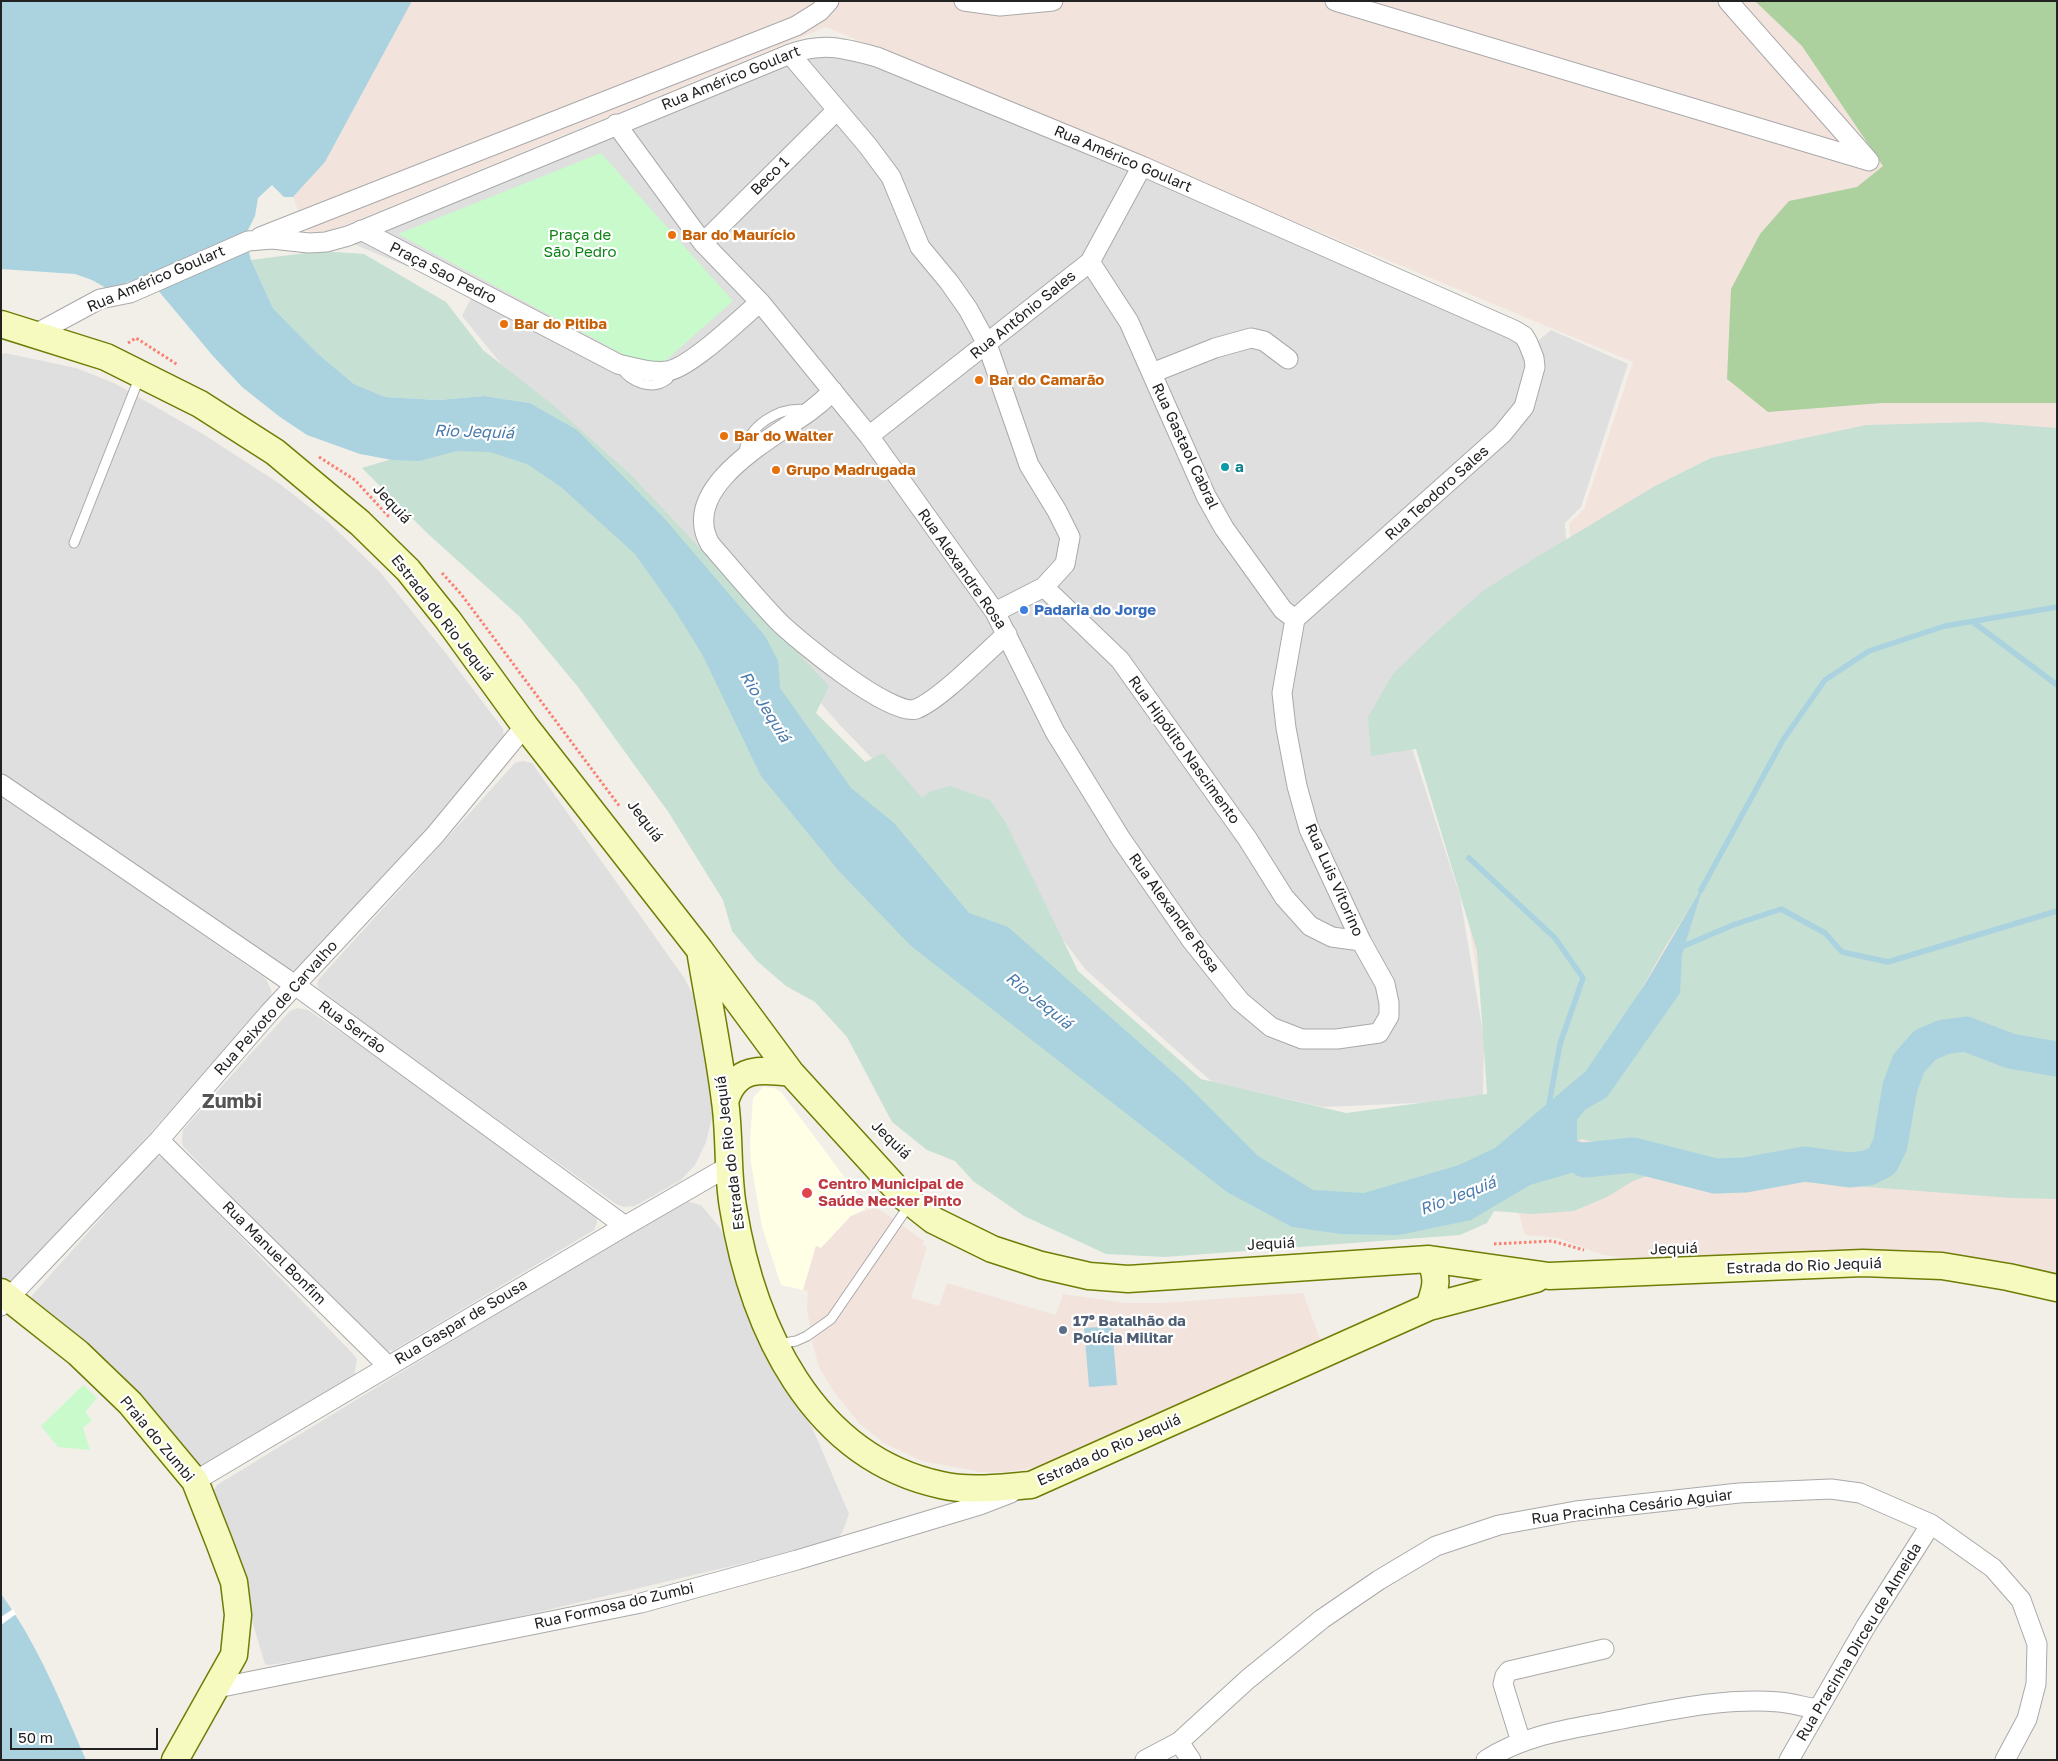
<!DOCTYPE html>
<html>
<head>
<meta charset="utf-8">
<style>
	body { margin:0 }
	#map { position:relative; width:2058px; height:1761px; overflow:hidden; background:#f2efe9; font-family:"Golos Text",sans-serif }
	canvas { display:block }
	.frame { position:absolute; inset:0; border:2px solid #222; pointer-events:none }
	.scale { position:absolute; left:10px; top:1728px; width:148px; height:22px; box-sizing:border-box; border:2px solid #222; border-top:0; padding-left:6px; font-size:15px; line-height:18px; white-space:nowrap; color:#222; -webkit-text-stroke:4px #fff; paint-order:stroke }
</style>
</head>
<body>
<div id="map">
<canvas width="2058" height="1761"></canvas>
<div class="frame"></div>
<div class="scale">50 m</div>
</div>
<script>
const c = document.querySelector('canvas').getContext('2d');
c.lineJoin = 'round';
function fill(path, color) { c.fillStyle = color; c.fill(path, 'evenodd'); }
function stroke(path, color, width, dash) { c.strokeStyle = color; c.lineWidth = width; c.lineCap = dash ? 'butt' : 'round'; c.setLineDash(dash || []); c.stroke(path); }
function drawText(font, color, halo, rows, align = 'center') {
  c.font = font + ' "Golos Text",sans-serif'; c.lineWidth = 4.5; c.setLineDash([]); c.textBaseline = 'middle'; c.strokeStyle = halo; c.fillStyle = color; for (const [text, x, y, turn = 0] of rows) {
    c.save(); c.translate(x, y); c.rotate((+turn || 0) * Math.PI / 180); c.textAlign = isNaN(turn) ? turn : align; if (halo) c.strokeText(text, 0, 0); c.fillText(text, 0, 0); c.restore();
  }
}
const residential = new Path2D(`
	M806,52l42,6 49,15 156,57 480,215 18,-15 77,34 -47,143 -16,16 2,26 -155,199 48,148 24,143 -1,59 -20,3 -140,6 -111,-25 -126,-112 -46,-60 -123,-105 -79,-82 -143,-167 -184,-180 -49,-60 9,-18 -41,-22 -98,-41z
	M5,353l71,15 38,15 89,51 77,50 47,37 53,51 68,84 55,73 1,10 -4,10 -197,216 -7,5 -15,-1 -280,-196v-418z
	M523,761l9,2 153,216 13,26 16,104 -8,33 -11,23 -14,15 -46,26 -11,1 -8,-3 -200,-142 -97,-73 -2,-5 2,-5 196,-216z
	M1,795l265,184 6,13 -5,13 -252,276 -14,3z
	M297,1008l11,2 126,86 162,118 1,9 -3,7 -200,120 -12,2 -70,-70 -129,-136 -1,-5 1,-11 71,-80 36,-39z
	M161,1157l5,2 189,197 2,4 -3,16 -148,91 -7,-1 -169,-168 124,-140z
	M686,1201l15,4 19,23 98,213 31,73 -7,19 -5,5 -72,20 -348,83 -43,9 -105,15 -4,-1 -52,-172 4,-7 461,-282z`);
const education = new Path2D(`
	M763,1087l11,1 7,4 85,114 -1,3 -14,7 -30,32 -5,-2 -13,44 -22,-5 -19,-58 -11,-64 -1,-21 3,-44z`);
const military = new Path2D(`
	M412,1h1645v1271l-81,-13 -339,1 -37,-6 -42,-16 -33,-3 -38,-134 1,-62 -24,-144 107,-345 -2,-26 15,-15 49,-147 -807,-335 -512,211 -12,-17 -9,-24 32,-35z
	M874,1208l8,3 42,30 -1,4 4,2 -16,51 28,8 8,-23 109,32 7,-21 63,9h35l142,-10 19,51 -261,116 -23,7 -33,5h-25l-58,-11 -38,-18 -24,-19 -26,-32 -15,-25 -6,-22 -6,-37 1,-17 -5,-1 13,-44 5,2 30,-32z`);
const forest = new Path2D(`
	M1755,1h302v402h-175l-114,9 -41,-33 4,-90 29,-55 29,-33 68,-14 26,-21 -81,-120z`);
const wetland = new Path2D(`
	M321,251l43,3 82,48 37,48 71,56 77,69 198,211 -13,27 49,49 18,-9 39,45 7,-6 21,-6 40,14 15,21 73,150 123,108 145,34 141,-19 -10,-143 -61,-202 -45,7 -3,-39 25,-43 40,-39 51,-45 48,-30 123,-74 56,-28 155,-33 114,-3 77,6v771l-46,-1 -222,-17 -93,5 -21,-11 -20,-2 -22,8 -26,16 -33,14 -41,3 -39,-3 -7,12 -27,12 -295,22 -59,-3 -82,-38 -51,-35 -18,-20 -28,-11 -35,-28 -45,-85 -32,-35 -29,-16 -29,-25 -25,-30 -9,-31 -54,-87 -91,-126 -58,-70 -93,-84 -65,-65 93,-28 18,-1 19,3 40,12 35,24 76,69 40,56 29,45 59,122 76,93 72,76 313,244 64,34 63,14 72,-7 52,-12 41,-36 74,-33 -16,-4 -5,2v-21l8,-10 22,-14 72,-103 3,-38 21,-68 -38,60 -73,130 -15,9 -63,54 -15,15 -37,17 -97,29 -55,-3 -57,-36 -74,-74 -175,-154 -40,-13 -76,-92 -43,-35 -73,-103 -2,-27 -12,-23 -181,-211 -47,-27 -46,-7 -46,4 -53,-3 -31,-13 -37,-31 -44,-45 -22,-48z`);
const park = new Path2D(`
	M601,153l132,148 -69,61 -30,-2 -236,-126z
	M83,1385l14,13 -12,14 7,8 -9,8 7,22 -32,-3 -17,-21z`);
const water = new Path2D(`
	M1,1h411l-87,161 -32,35h-9l-12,-12 -14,13 -3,18 -10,20 6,24 22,48 44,45 37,31 31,13 53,3 46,-4 46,7 47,27 87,88 101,118 13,25 2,27 71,100 43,35 75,90 39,14 176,155 74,74 55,34 51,3 95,-28 36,-17 91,-77 59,-87 59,-100 -22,71 -2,38 -73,104 -22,13 -8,10v21l56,14 -103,30 -59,35 -72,15 -58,-1 -49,-7 -65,-35 -316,-246 -72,-75 -78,-95 -59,-122 -28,-45 -39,-55 -74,-67 -34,-23 -37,-12 -33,-1 -38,10 -27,-1 -32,-6 -53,-19 -27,-18 -38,-30 -29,-31 -67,-80 -38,13 -16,-9 -17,-6 -74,-5z
	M1112,1326l5,59 -28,2 -5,-59z
	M1,1594c37,50 60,109 85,166h-85z`);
const pier = new Path2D(`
	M13,1609l3,5 -15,11v-8z`);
const stream = new Path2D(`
	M1973,622l84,63
	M1469,858l86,80 28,40 -23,66 -12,66
	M1701,890l82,-150 42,-60 44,-29 76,-25 112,-19
	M1679,948l54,-23 48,-16 44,24 17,19 46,10 169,-51`);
const river = new Path2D(`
	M1585,1160l48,-5 82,21 30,-1 60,-11 44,6 19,-2 14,-7 8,-16 10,-58 9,-24 16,-18 19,-8 22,-3 44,17 47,8`);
const path = new Path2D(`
	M128,343l8,-5 42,27
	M319,457l36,23 35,38
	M442,573l19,21 159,213
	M1494,1244l58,-3 32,9`);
const service = new Path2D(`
	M621,368c10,15 32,23 47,11l2,-8
	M743,457c3,-31 36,-52 66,-47
	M74,543l66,-167
	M778,1344l18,-3 11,-5 24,-17 79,-115`);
const minor = new Path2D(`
	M964,1l36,5 53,-5
	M1335,1l534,160 -141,-160
	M790,54l78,92 23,31 29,70 29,35 19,27 19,35 42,121 28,46 13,26 -5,27 -21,23
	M616,124l87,119 57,59 109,134 126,176 60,120 66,107 71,102 48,60 31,26 31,12h35l42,-6 10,-17v-13l-4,-19 -24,-43 -52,-112 -12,-43 -11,-58 -4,-35 13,-74
	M361,230l257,134c17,4 33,9 50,7 23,-4 72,-52 92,-69
	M260,237l536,-211 24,-15 9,-10
	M703,243l134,-133
	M1090,262l39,60 77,174 18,32 59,82 12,9
	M37,333l63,-34 30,-6 118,-52 24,-2 37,4 17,-1 22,-6 442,-182c34,-12 53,-6 87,3l265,109 372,164 10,6 4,7 6,15 1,9 -11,40 -22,27 -207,185
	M1152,373l63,-25 36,-10 13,3 24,18
	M833,391c-7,7 -15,14 -23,20 -37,27 -132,76 -100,133 22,25 44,52 68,77 19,19 114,97 138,88 24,-9 70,-57 91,-75
	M869,436l221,-174 52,-96
	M995,612l49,-25 76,73 127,178 37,59 26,29 22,11 29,4
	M1,784l294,201 330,241
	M159,1140l229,226
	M1,1306l158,-166 110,-127 166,-178 90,-109
	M195,1481l430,-255 104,-60
	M217,1688l424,-85 156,-43 183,-55 31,-12
	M1179,1742l12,18
	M1521,1742l-18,-58 2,-8 4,-5 95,-22
	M1145,1760l34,-18 69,-63 74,-60 57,-39 57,-34 63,-21 77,-14 163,-18 92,-4 29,4 71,31 62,44 28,32 16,44 -1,40 -9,35 -22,41
	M1486,1760c39,-26 86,-31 131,-40 52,-10 109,-23 162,-18 13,1 25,5 38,7
	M1789,1760l77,-134 65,-102`);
const secondary = new Path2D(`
	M1,324l105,33 94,47 75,48 85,71 48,47 40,50 77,106 175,224 91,123 113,124 29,23 59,29 49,16 48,11 39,3 301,-20 120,17 314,-13 79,3 66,11 49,11
	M701,956c8,48 18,97 24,145 5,35 2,71 8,106 19,119 78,250 208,278 30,7 61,2 90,0l398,-178 107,-28
	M725,1102c10,-36 36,-33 66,-29
	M1,1292l77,61 52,50 65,78 24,61 15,40 4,33 -4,40 -59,105
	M1429,1307c7,-19 10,-30 0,-48`);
const markers = [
	[672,235,5,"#e8710a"],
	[504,324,5,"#e8710a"],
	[979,380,5,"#e8710a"],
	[724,436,5,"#e8710a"],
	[1225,467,5,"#0f9aa8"],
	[776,470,5,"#e8710a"],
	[1024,610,5,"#3f7fe0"],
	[807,1193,6,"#e0444e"],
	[1063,1330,5,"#5c6f8a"]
];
const streetNames = [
	["Rua Américo Goulart",731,78,-22],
	["Rua Américo Goulart",1123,159,23],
	["Beco 1",770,176,-45],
	["Praça Sao Pedro",443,273,27],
	["Rua Américo Goulart",156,279,-23],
	["Rua Antônio Sales",1023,315,-39],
	["Rua Gastaol Cabral",1185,446,65],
	["Rua Teodoro Sales",1437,493,-42],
	["Jequiá",392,504,47],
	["Rua Alexandre Rosa",962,569,55],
	["Estrada do Rio Jequiá",442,618,52],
	["Rua Hipólito Nascimento",1184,750,54],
	["Jequiá",645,821,53],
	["Rua Luis Vitorino",1334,880,66],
	["Rua Alexandre Rosa",1174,913,54],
	["Rua Peixoto de Carvalho",276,1008,-48],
	["Rua Serrão",352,1027,36],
	["Jequiá",891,1140,44],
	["Estrada do Rio Jequiá",730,1153,-97],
	["Jequiá",1271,1244,-3],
	["Jequiá",1674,1249,-2],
	["Rua Manuel Bonfim",274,1253,45],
	["Estrada do Rio Jequiá",1804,1266,-2],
	["Rua Gaspar de Sousa",461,1322,-31],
	["Praia do Zumbi",157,1439,50],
	["Estrada do Rio Jequiá",1109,1450,-24],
	["Rua Pracinha Cesário Aguiar",1632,1507,-7],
	["Rua Formosa do Zumbi",614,1606,-13],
	["Rua Pracinha Dirceu de Almeida",1859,1642,-59]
];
const parkNames = [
	["Praça de",580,235],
	["São Pedro",580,252]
];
const foodNames = [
	["Bar do Maurício",682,235],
	["Bar do Pitiba",514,324],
	["Bar do Camarão",989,380],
	["Bar do Walter",734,436],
	["Grupo Madrugada",786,470]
];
const cultureNames = [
	["a",1235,467]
];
const shopNames = [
	["Padaria do Jorge",1034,610]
];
const healthNames = [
	["Centro Municipal de",818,1184],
	["Saúde Necker Pinto",818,1201]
];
const serviceNames = [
	["17º Batalhão da",1073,1321],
	["Polícia Militar",1073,1338]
];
const waterNames = [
	["Rio Jequiá",474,432,2],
	["Rio Jequiá",765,707,58],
	["Rio Jequiá",1039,1001,39],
	["Rio Jequiá",1458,1196,-21]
];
const districtNames = [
	["Zumbi",232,1102]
];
fill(residential, '#e0dfdf');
fill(education, '#ffffe5');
fill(military, '#f3e3dd');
fill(forest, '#add19e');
fill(wetland, '#c6e0d4');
fill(park, '#c8facc');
fill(water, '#aad3df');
fill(pier, '#fff');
stroke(stream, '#aad3df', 5.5);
stroke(river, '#aad3df', 35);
stroke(service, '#a9a9a9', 11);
stroke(minor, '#a9a9a9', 21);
stroke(secondary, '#707d05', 29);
stroke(path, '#fa8072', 3, [2.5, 2.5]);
stroke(service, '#fff', 9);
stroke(minor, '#fff', 19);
stroke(secondary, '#f7fabf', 26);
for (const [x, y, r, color] of markers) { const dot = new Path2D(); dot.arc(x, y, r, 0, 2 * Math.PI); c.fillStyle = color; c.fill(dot); stroke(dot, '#fff', 2); }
drawText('15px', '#222', '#fff', streetNames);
drawText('15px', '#0c8416', '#fff', parkNames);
drawText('bold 15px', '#c56008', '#fff', foodNames, 'left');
drawText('bold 15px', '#0d838f', '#fff', cultureNames, 'left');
drawText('bold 15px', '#366cbe', '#fff', shopNames, 'left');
drawText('bold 15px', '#be3a42', '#fff', healthNames, 'left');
drawText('bold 15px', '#4e5e75', '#fff', serviceNames, 'left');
drawText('italic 16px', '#4a7aab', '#fff', waterNames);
drawText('bold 20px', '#555', '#fff', districtNames);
</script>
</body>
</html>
